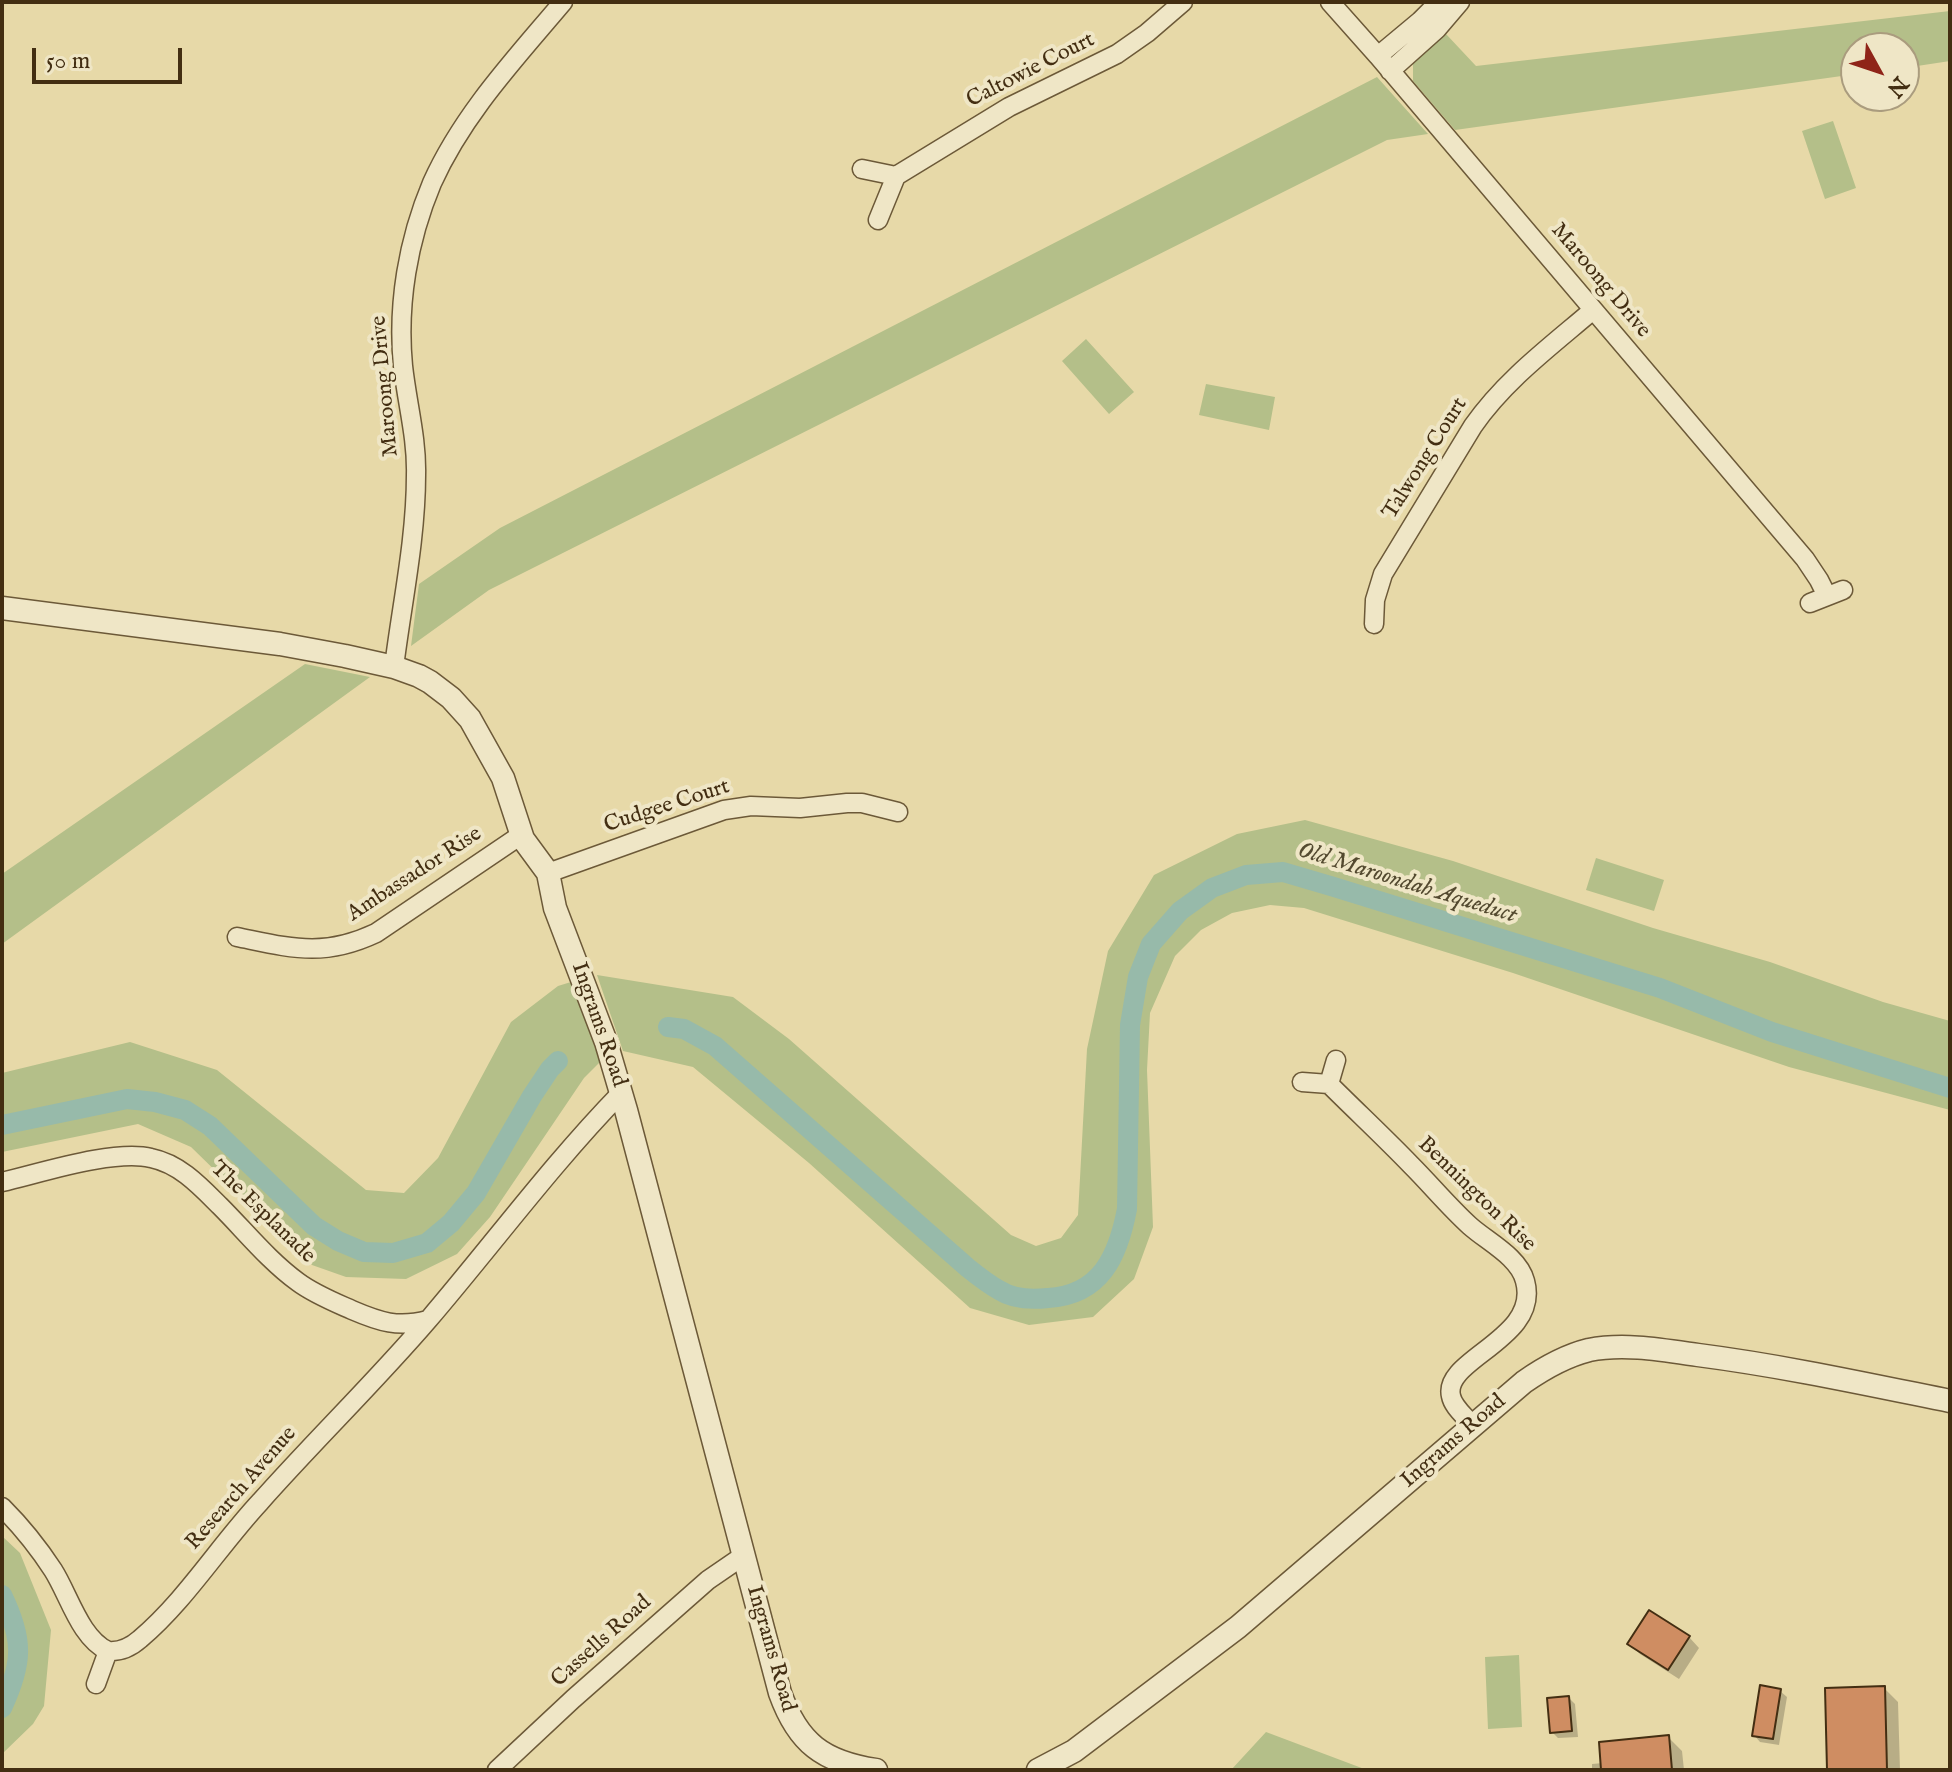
<!DOCTYPE html>
<html>
<head>
<meta charset="utf-8">
<style>
	body { margin:0 }
	#map { position:relative; width:1952px; height:1772px; overflow:hidden; background:#e7d9a8; font-family:"IM FELL English",serif }
	canvas { display:block }
	.frame { position:absolute; inset:0; border:4px solid #432e12; pointer-events:none }
	.north { position:absolute; left:1840px; top:32px; width:80px; height:80px; box-sizing:border-box; background:#efe6c6; border:2px solid #aa9c7e; border-radius:50%; rotate:130deg; font-size:22px; font-weight:700; line-height:32px; text-align:center; color:#432e12 }
	.north::after { content:''; display:block; margin:auto; width:28px; height:36px; background:#8f2418; clip-path:polygon(50% 0,100% 100%,50% 72%,0 100%) }
	.scale { position:absolute; left:32px; top:48px; width:150px; height:36px; box-sizing:border-box; border:4px solid #432e12; border-top:0; padding-left:10px; font-size:24px; line-height:28px; white-space:nowrap; color:#432e12; -webkit-text-stroke:6px #efe6c6; paint-order:stroke }
</style>
</head>
<body>
<div id="map">
<canvas width="1952" height="1772"></canvas>
<div class="frame"></div>
<div class="north">N</div>
<div class="scale">50 m</div>
</div>
<script>
const c = document.querySelector('canvas').getContext('2d');
c.lineJoin = 'round';
function fill(path, color) { c.fillStyle = color; c.fill(path, 'evenodd'); }
function stroke(path, color, width, dash) { c.strokeStyle = color; c.lineWidth = width; c.lineCap = dash ? 'butt' : 'round'; c.setLineDash(dash || []); c.stroke(path); }
function drawText(font, color, halo, rows, align = 'center') {
  c.font = font + ' "IM FELL English",serif'; c.lineWidth = 8; c.setLineDash([]); c.textBaseline = 'middle'; c.strokeStyle = halo; c.fillStyle = color; for (const [text, x, y, turn = 0] of rows) {
    c.save(); c.translate(x, y); c.rotate((+turn || 0) * Math.PI / 180); c.textAlign = isNaN(turn) ? turn : align; if (halo) c.strokeText(text, 0, 0); c.fillText(text, 0, 0); c.restore();
  }
}
const green = new Path2D(`
	M1950,11v50l-46,7v-20h-48v26l-401,56 -42,-49v-20l33,-27 30,32z
	M1377,77l51,57 -41,6 -898,450 -78,56 8,-62 81,-56z
	M1833,121l23,67 -31,11 -23,-68z
	M1086,339l48,53 -25,22 -47,-53z
	M1206,384l69,13 -6,33 -70,-15z
	M305,664l65,13 -368,267v-70z
	M1305,820l148,41 200,67 117,34 113,40 67,19v89l-161,-43 -276,-94 -209,-65 -34,-3 -38,8 -31,17 -26,26 -25,57 -3,57 6,157 -19,52 -41,38 -64,8 -59,-17 -161,-145 -116,-96 -70,-16 -26,-76 136,22 56,42 222,196 25,11 25,-8 17,-23 9,-166 21,-98 46,-76 83,-41z
	M1596,858l68,22 -10,31 -68,-21z
	M571,982l31,78 -18,18 -94,139 -33,37 -51,25 -60,-2 -34,-12 -121,-118 -53,-23 -136,28v-79l128,-31 87,28 149,120 38,3 34,-35 73,-136 47,-36z
	M2,1536l18,17 31,77 -7,76 -11,18 -31,30z
	M1519,1655l3,72 -34,2 -3,-72z
	M1266,1732l101,38h-136z`);
const shadow = new Path2D(`
	M1689,1637l10,11 -20,31 -39,-25 -11,-10z
	M1884,1688l14,14 2,68h-71z
	M1780,1691l7,6 -8,48 -19,-3 -6,-7z
	M1569,1698l6,6 3,33 -20,1 -6,-6z
	M1668,1737l14,14 2,19h-92v-6l11,-1z`);
const canal = new Path2D(`
	M668,1027l16,2 31,17 253,222c10,8 20,16 31,22 14,9 32,10 49,8 53,-3 70,-42 79,-89l3,-184 8,-48 13,-33 29,-33 32,-23 34,-13 37,-3 51,15 326,101 112,44 178,56
	M2,1125l125,-26 28,3 30,8 25,16 104,100 24,15 26,11 29,1 34,-10 24,-20 25,-30 56,-97 18,-27 8,-8
	M2,1595c22,45 21,68 0,113`);
const building = new Path2D(`
	M1649,1610l41,26 -22,34 -41,-26z
	M1760,1685l21,4 -8,50 -21,-3z
	M1885,1686l2,84h-60l-2,-82z
	M1569,1696l3,35 -22,2 -3,-35z
	M1669,1735l3,35h-71l-2,-28z`);
const minor = new Path2D(`
	M1330,2l48,54 427,503 14,21 8,16
	M1378,56l42,-35 19,-19
	M1390,71l47,-42 23,-27
	M862,169l34,7 -18,44
	M896,176l113,-69 108,-53 30,-21 36,-31
	M1810,603l33,-13
	M1374,624l1,-24 8,-26 90,-148c32,-46 78,-80 120,-116
	M394,667c8,-64 22,-128 22,-192 1,-37 -9,-72 -13,-109 -6,-62 5,-126 29,-183 31,-69 83,-124 131,-181
	M548,873l176,-63 27,-4 49,2 47,-5h15l36,9
	M237,937c54,11 86,21 139,-4l145,-98
	M1302,1082l27,2 7,-24
	M1329,1084c27,27 55,53 82,81 20,20 38,42 59,61 18,16 49,31 55,55 16,58 -83,78 -74,115 2,11 14,20 21,29
	M2,1182c39,-9 112,-33 149,-24 29,6 49,28 69,48 25,25 49,55 78,76 16,12 36,20 54,28 28,12 46,18 76,10
	M2,1507c19,19 36,40 51,63 16,25 27,68 55,81
	M108,1651c12,1 23,-4 32,-12 46,-39 79,-93 120,-137 55,-62 115,-120 169,-183 64,-75 123,-155 192,-226
	M96,1684l12,-33
	M497,1770l76,-71 135,-119 35,-24`);
const tertiary = new Path2D(`
	M2,608l278,36 65,12 49,11 25,9 11,6 21,16 19,21 33,59 20,61 25,34 7,35 51,134 20,68 154,583c18,50 43,69 96,77
	M1038,1770l36,-19 164,-124 286,-245c20,-14 41,-26 65,-32 35,-7 74,0 109,5 85,11 168,29 252,46`);
const streetNames = [
	["Caltowie Court",1031,71,-27],
	["Maroong Drive",1600,281,50],
	["Maroong Drive",386,386,-95],
	["Talwong Court",1426,459,-58],
	["Cudgee Court",667,807,-18],
	["Ambassador Rise",415,875,-33],
	["Ingrams Road",598,1025,71],
	["Bennington Rise",1476,1195,44],
	["The Esplanade",262,1213,44],
	["Ingrams Road",1454,1442,-41],
	["Research Avenue",242,1489,-49],
	["Cassells Road",602,1642,-42],
	["Ingrams Road",770,1649,74]
];
const waterNames = [
	["Old Maroondah Aqueduct",1407,884,17]
];
fill(green, '#b4bf89');
fill(shadow, '#0003');
stroke(canal, '#97baaa', 20);
fill(building, '#cf8d62');
stroke(building, '#432e12', 2);
stroke(minor, '#6c5938', 21);
stroke(tertiary, '#6c5938', 25);
stroke(minor, '#efe6c6', 18);
stroke(tertiary, '#efe6c6', 22);
drawText('22px', '#432e12', '#efe6c6', streetNames);
drawText('italic 24px', '#544a30', '#efe6c6', waterNames);
</script>
</body>
</html>
